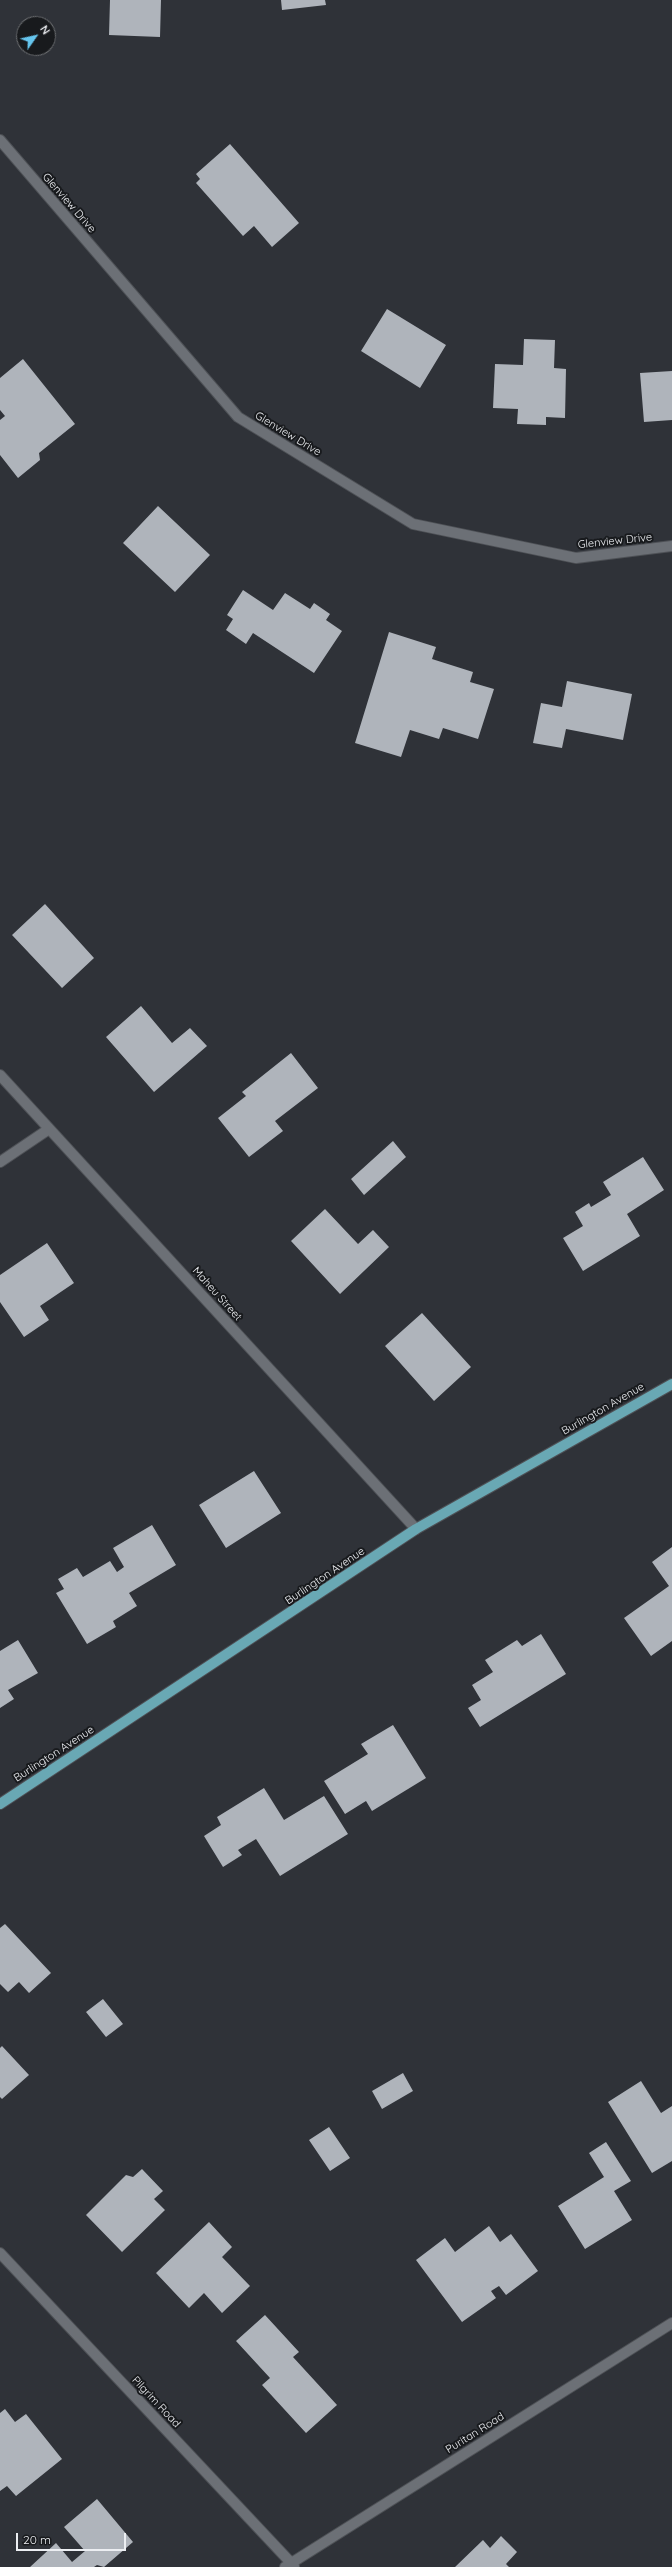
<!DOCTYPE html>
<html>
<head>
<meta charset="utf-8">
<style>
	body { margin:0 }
	#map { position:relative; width:672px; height:2567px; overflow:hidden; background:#2f3238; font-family:Quicksand,sans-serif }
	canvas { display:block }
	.north { position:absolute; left:16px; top:16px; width:40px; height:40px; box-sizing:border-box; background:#181a1d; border:1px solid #6d6f72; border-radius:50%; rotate:56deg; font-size:11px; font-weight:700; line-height:16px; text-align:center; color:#eceef2 }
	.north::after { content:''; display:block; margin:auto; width:14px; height:18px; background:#65c5ee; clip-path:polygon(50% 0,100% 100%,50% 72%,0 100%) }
	.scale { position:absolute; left:16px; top:2533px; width:110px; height:18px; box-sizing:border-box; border:2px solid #eceef2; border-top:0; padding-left:5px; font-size:12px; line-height:14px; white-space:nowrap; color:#eceef2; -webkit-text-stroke:3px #181a1d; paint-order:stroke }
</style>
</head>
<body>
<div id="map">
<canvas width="672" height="2567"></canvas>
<div class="north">N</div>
<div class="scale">20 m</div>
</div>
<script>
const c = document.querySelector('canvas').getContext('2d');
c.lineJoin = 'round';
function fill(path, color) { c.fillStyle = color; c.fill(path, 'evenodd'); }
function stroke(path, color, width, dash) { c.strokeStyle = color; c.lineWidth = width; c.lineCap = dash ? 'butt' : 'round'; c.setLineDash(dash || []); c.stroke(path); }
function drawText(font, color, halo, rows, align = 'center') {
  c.font = font + ' Quicksand,sans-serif'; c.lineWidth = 4; c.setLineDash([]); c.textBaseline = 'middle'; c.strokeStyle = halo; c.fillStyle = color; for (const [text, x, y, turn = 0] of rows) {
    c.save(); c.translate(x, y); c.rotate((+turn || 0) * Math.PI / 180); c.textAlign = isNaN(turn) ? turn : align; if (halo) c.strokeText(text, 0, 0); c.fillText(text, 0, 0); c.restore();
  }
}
const building = new Path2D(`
	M110,0h51l-1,37 -51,-2z
	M281,0h44l1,5 -44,5z
	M230,144l69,79 -27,24 -18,-21 -11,10 -47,-53 4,-4 -4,-5z
	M387,309l59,36 -26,43 -59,-37z
	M524,339l31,1 -1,28 12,1 -1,49 -19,-1v8l-29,-1 1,-15 -25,-1 2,-44 28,1z
	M23,359l52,65 -36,29 1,7 -22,18 -18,-23v-35l5,-4 -5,-6v-32z
	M672,371v49l-28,2 -4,-49z
	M158,506l52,49 -35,37 -52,-49z
	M243,590l30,20 12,-17 25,16 4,-6 16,11 -4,6 16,11 -28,42 -61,-40 -7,11 -20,-14 7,-11 -6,-4z
	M389,632l47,15 -4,12 41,13 -3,10 24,7 -16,50 -35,-11 -4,11 -29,-9 -9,27 -46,-14z
	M567,681l65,13 -9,46 -57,-11 -4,19 -29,-5 8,-40 21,4z
	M45,904l49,54 -32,30 -50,-53z
	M141,1006l31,37 18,-15 17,18 -53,46 -48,-55z
	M291,1053l27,35 -43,33 8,10 -34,26 -31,-39 28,-22 -4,-4z
	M393,1141l13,16 -42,38 -13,-16z
	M643,1157l21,33 -37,24 13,22 -57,35 -20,-33 20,-12 -8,-14 14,-9 2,4 20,-12 -8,-13z
	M325,1209l33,35 15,-14 16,17 -49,47 -49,-53z
	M47,1243l27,40 -34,23 9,14 -25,17 -24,-35v-27z
	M422,1313l49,54 -37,34 -49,-55z
	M254,1471l27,42 -55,35 -27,-43z
	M152,1525l24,40 -47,28 8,13 -24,15 3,6 -29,17 -31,-51 8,-4 -6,-10 19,-11 6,9 27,-16 7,11 7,-5 -11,-19z
	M672,1547v94l-21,15 -27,-38 45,-32 -17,-24z
	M541,1634l25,40 -86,53 -12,-19 13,-8 -9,-15 21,-13 -8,-12 32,-20 5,6z
	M18,1640l20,33 -30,17 6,9 -14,9v-57z
	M393,1725l33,53 -54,33 -6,-10 -21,13 -21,-33 44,-27 -7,-10z
	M264,1788l20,32 40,-24 24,38 -68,42 -24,-37 -18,11 4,5 -19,12 -19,-31 17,-11 -4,-8z
	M5,1924l46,49 -22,20 -10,-11 -11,10 -8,-8v-56z
	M103,1999l20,25 -17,13 -20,-25z
	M2,2046l27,29 -27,24 -2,-2v-49z
	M403,2073l10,18 -31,18 -10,-18z
	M641,2081l20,32 11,-7v55l-20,12 -44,-71z
	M329,2127l21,31 -20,13 -21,-31z
	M606,2142l25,39 -17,10 18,29 -47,29 -27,-43 46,-29 -15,-24z
	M142,2169l21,22 -9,8 11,11 -43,42 -36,-37 40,-40 7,2z
	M209,2222l23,25 -10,10 28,29 -28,27 -18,-20 -15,15 -33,-35z
	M489,2226l11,16 11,-8 27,37 -32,24 -7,-9 -8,5 5,7 -34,24 -46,-62 29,-22 10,14z
	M265,2315l34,37 -6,5 44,48 -31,28 -44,-48 8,-7 -34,-37z
	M5,2409l10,13 11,-8 36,45 -46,37 -9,-10 -7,5v-78z
	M97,2499l36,43 -29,25 -7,-2 -3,2h-64l26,-24 16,19 13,-11 -21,-24z
	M501,2536l16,16 -11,12 3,3h-54l28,-27 7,8z`);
const minor = new Path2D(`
	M0,140l238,277 175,107 163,34 96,-12
	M0,1075l416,454
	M0,1162l49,-33
	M0,2253l294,313
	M285,2567l387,-244`);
const major = new Path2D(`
	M0,1804l416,-275 256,-145`);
const streetNames = [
	["Glenview Drive",69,203,49],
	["Glenview Drive",288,434,31],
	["Glenview Drive",615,541,-6],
	["Maheu Street",217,1294,48],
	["Burlington Avenue",603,1409,-30],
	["Burlington Avenue",325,1576,-34],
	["Burlington Avenue",54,1754,-33],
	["Pilgrim Road",156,2402,47],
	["Puritan Road",475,2433,-32]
];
fill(building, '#afb4bb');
stroke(minor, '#4e5156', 12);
stroke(major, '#4e5156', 12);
stroke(minor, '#6c7076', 10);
stroke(major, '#69a8b4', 10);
drawText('11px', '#eceef2', '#181a1d', streetNames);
</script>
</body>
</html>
